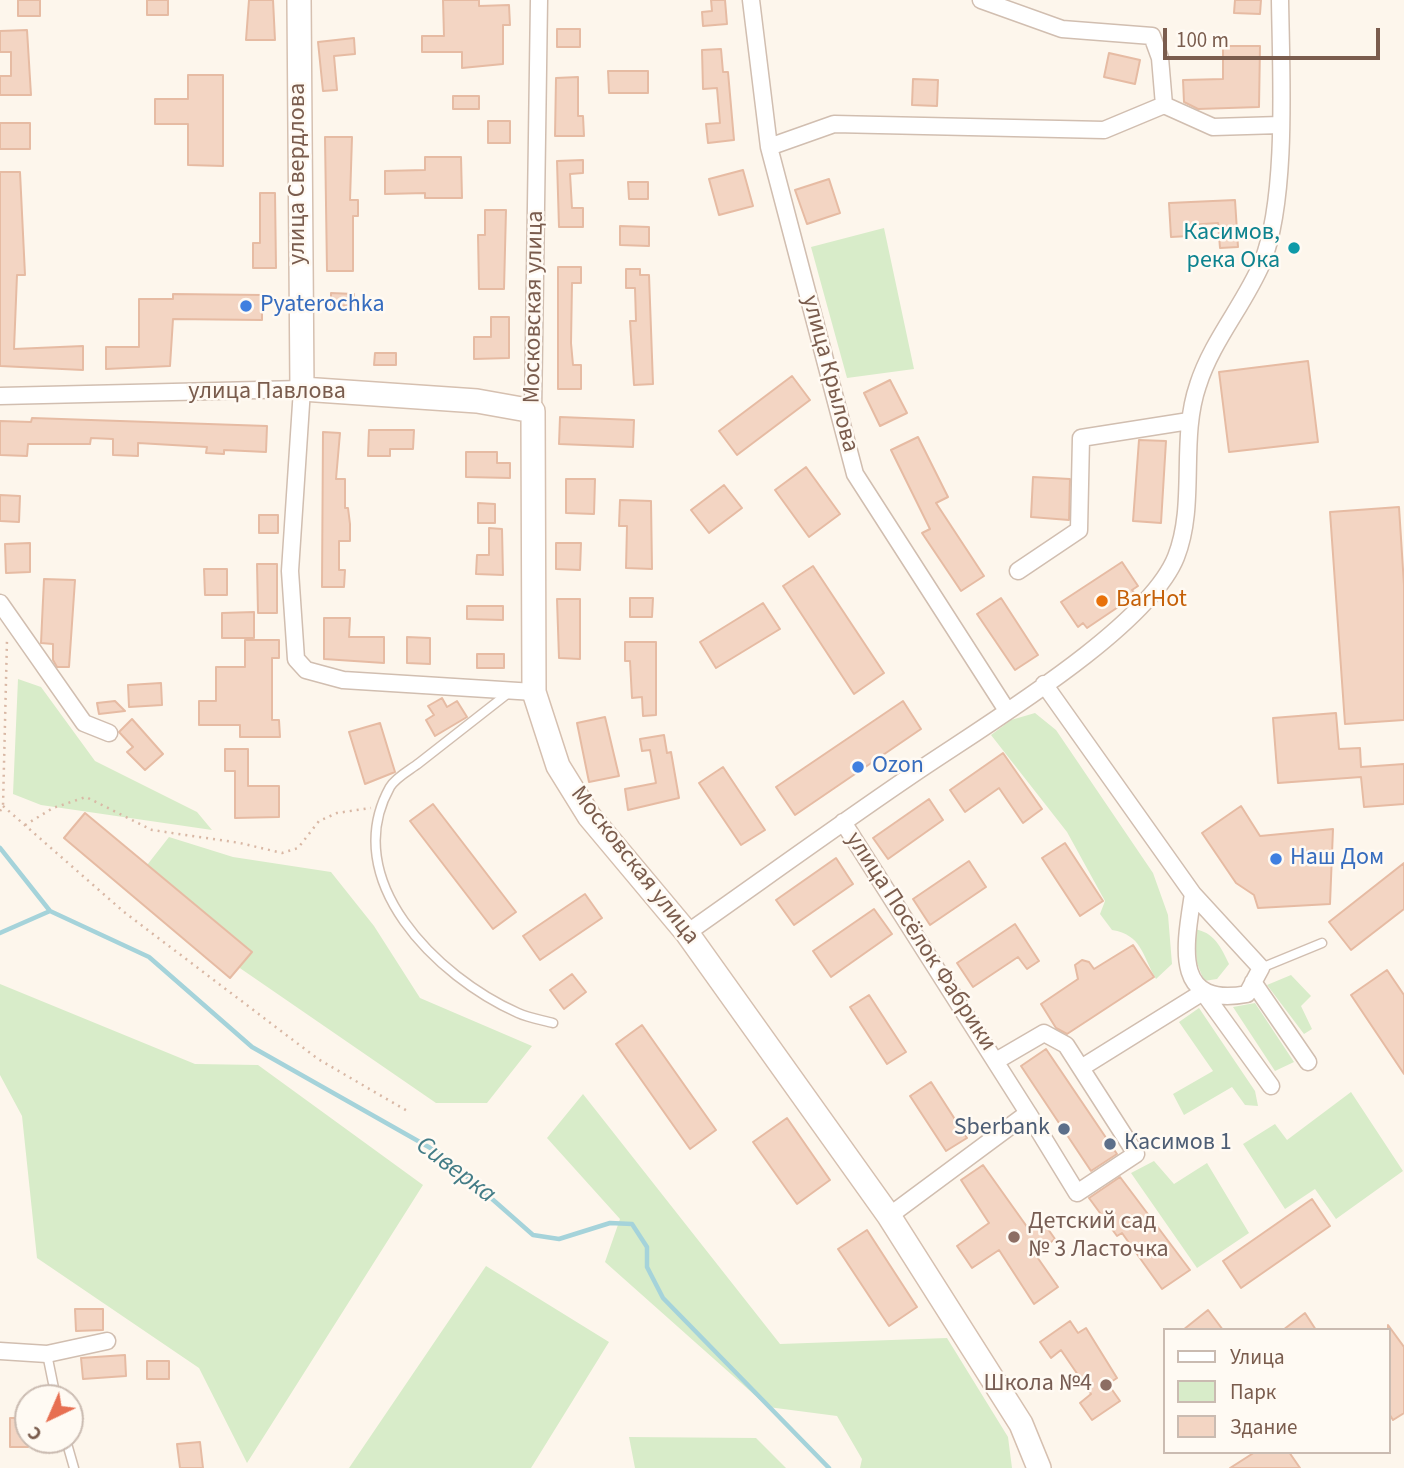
<!DOCTYPE html>
<html>
<head>
<meta charset="utf-8">
<style>
	body { margin:0 }
	#map { position:relative; width:1404px; height:1468px; overflow:hidden; background:#fdf6ec; font-family:"Source Sans 3",sans-serif }
	canvas { display:block }
	.legend { position:absolute; left:1163px; top:1328px; width:228px; height:126px; box-sizing:border-box; background:#fffaf3; border:2px solid #cabbb1; margin:0; padding:9px 12px; list-style:none; font-size:21px; color:#7a5c4d }
	.legend li { display:flex; align-items:center; gap:14px; height:35px }
	.legend b { width:35px; border:2px solid #cabbb1 }
	.north { position:absolute; left:14px; top:1384px; width:70px; height:70px; box-sizing:border-box; background:#fffaf3; border:2px solid #cabbb1; border-radius:50%; rotate:224deg; font-size:19px; font-weight:700; line-height:28px; text-align:center; color:#7a5c4d }
	.north::after { content:''; display:block; margin:auto; width:24px; height:32px; background:#e76f51; clip-path:polygon(50% 0,100% 100%,50% 72%,0 100%) }
	.scale { position:absolute; left:1163px; top:28px; width:217px; height:32px; box-sizing:border-box; border:4px solid #7a5c4d; border-top:0; padding-left:9px; font-size:21px; line-height:24px; white-space:nowrap; color:#7a5c4d; -webkit-text-stroke:5px #fffaf3; paint-order:stroke }
</style>
</head>
<body>
<div id="map">
<canvas width="1404" height="1468"></canvas>
<ul class="legend">
<li><b style="height:9px;background:#fff"></b>Улица</li>
<li><b style="height:19px;background:#d8ecc9"></b>Парк</li>
<li><b style="height:19px;background:#f3d5c3"></b>Здание</li>
</ul>
<div class="north">С</div>
<div class="scale">100 m</div>
</div>
<script>
const c = document.querySelector('canvas').getContext('2d');
c.lineJoin = 'round';
function fill(path, color) { c.fillStyle = color; c.fill(path, 'evenodd'); }
function stroke(path, color, width, dash) { c.strokeStyle = color; c.lineWidth = width; c.lineCap = dash ? 'butt' : 'round'; c.setLineDash(dash || []); c.stroke(path); }
function drawText(font, color, halo, rows, align = 'center') {
  c.font = font + ' "Source Sans 3",sans-serif'; c.lineWidth = 5; c.setLineDash([]); c.textBaseline = 'middle'; c.strokeStyle = halo; c.fillStyle = color; for (const [text, x, y, turn = 0] of rows) {
    c.save(); c.translate(x, y); c.rotate((+turn || 0) * Math.PI / 180); c.textAlign = isNaN(turn) ? turn : align; if (halo) c.strokeText(text, 0, 0); c.fillText(text, 0, 0); c.restore();
  }
}
const green = new Path2D(`
	M884,228l30,141 -67,9 -36,-131z
	M18,679l23,8 54,74 102,51 15,18 -171,-25 -28,-11z
	M1035,713l21,17 97,143 15,42 4,49 -16,15c-14,-24 -14,-44 -44,-49l-12,-16 5,-13 -38,-69 -76,-97 20,-15z
	M169,837l64,20 98,15 43,54 46,72 112,48 -45,57h-51l-250,-172 -42,-62z
	M1194,929c20,3 27,18 35,35l-12,15 -13,2 -7,-18z
	M1291,975l20,21 -10,10 11,23 -8,5 -37,-49z
	M0,984l195,80 63,1 165,120 -176,278 -48,-95 -162,-110 -15,-142 -22,-41z
	M1255,1003l39,59 -19,9 -42,-64z
	M1199,1008l56,83 3,15 -13,-1 -13,-18 -48,28 -11,-21 40,-23 -34,-49z
	M1351,1092l52,79 -67,48 -21,-30 -30,20 -42,-65 32,-20 12,16z
	M583,1094l197,250 167,-6 61,99 4,31h-152l2,-9 -25,-43 -69,-9 -163,-145 15,-43 -73,-81z
	M1154,1161l20,23 33,-21 42,70 -52,35 -66,-95z
	M486,1266l123,76 -78,126h-182z
	M629,1437l127,1 30,30h-151z`);
const stream = new Path2D(`
	M0,848l50,63 99,46 103,90 189,107 92,81 26,4 51,-16 22,1 15,23v20l16,31 166,170
	M0,933l50,-22`);
const building = new Path2D(`
	M18,0h22v16h-22z
	M147,0h21v15h-21z
	M249,0h24l2,40h-29z
	M443,0h36v6l30,-1 1,20h-7v39l-41,4v-16h-40v-16h22z
	M711,0h14l2,24 -24,2 -1,-14 10,-1z
	M1235,0h26l-1,14 -26,-1z
	M557,29h23v18h-23z
	M27,30l4,65h-31v-19h11v-24h-11v-21z
	M354,38l1,16 -21,2 3,34 -14,1 -5,-49z
	M1223,46h37l-1,61 -61,2 -14,-7 -1,-22 40,-1z
	M721,49l2,23h5l6,68 -26,3 -2,-19 14,-1 -3,-35 -14,1 -1,-39z
	M1109,53l31,7 -5,24 -31,-7z
	M608,71h40v22h-39z
	M188,75h35v91l-35,-1v-41h-33v-25h33z
	M578,77v39h5l1,20h-29l1,-58z
	M913,79l25,1 -1,26 -25,-1z
	M453,96h26v13h-26z
	M488,121h22v22h-22z
	M0,123h30v26h-30z
	M325,137h27l-2,63h8v16h-5v55h-26z
	M425,157h36l1,41h-37v-5l-40,1v-23l40,-1z
	M583,160v13l-13,1 2,34h11v19h-24l-2,-66z
	M743,170l10,36 -34,9 -10,-36z
	M0,172h20l5,103h-8l-3,74 69,-3v24l-83,-4z
	M829,179l11,34 -33,11 -12,-34z
	M628,182h20v17h-19z
	M260,193h15l1,75h-23v-25h7z
	M1235,200l3,47 -18,1 -2,-25 -30,2 1,11 -18,1 -2,-34z
	M485,210h21l-2,79h-25l-1,-54h7z
	M620,226l29,1v19l-29,-1z
	M558,267h23v16h-9l-1,60 2,22h8v24h-23z
	M626,269h14v6h9l4,109 -19,1 -4,-64h6l-1,-33h-9z
	M331,293l23,1v12l-23,-1z
	M173,294l89,1v25l-89,-1 -3,47 -64,3v-22h33v-48h34z
	M491,317h18v41l-35,1v-22h17z
	M375,353h21v12h-22z
	M1308,361l10,81 -89,10 -10,-80z
	M792,376l18,24 -73,55 -18,-24z
	M890,380l17,33 -27,13 -16,-33z
	M560,417l74,3 -1,27 -74,-3z
	M32,418l235,8 -1,26 -42,-2v4l-18,-1 1,-6 -69,-4v13l-25,-1v-16l-22,-1 -1,6h-62l-1,12 -27,-1v-34l31,1z
	M369,430h45l-1,19h-23v7h-22z
	M323,432l17,1 -4,46h9v29h3l2,16v17h-11v29h6l-1,17h-22z
	M918,437l30,60 -12,6 48,73 -23,15 -39,-58 8,-4 -39,-79z
	M1139,440l27,1 -5,82 -28,-2z
	M466,452h31v11h13v15l-44,-1z
	M806,467l34,47 -31,23 -34,-47z
	M1033,477l37,2 -1,41 -38,-3z
	M566,479h29l-1,35 -28,-1z
	M724,485l18,23 -33,25 -18,-23z
	M0,495l20,1 -1,26 -19,-1z
	M620,500l31,1 1,68 -26,-1 1,-42h-8z
	M478,503l17,1v19h-17z
	M1399,507l5,78v135l-59,4 -15,-212z
	M259,515h19v18h-19z
	M489,528l13,1 1,46 -27,-1 1,-19h12z
	M30,543v29l-24,1 -1,-29z
	M556,543h25l-1,27 -24,-1z
	M1122,562l16,24 -6,4 4,5 -49,33 -4,-5 -5,4 -17,-25z
	M257,564h20v49h-19z
	M813,566l71,107 -30,21 -71,-108z
	M204,569h23v26h-22z
	M44,579l31,1 -6,87h-12l-4,-7v-16l-12,-1z
	M630,598h23l-1,19h-22z
	M1001,598l37,57 -23,15 -38,-56z
	M557,599h23v60l-21,-1z
	M763,603l17,26 -64,39 -16,-26z
	M467,606h36v14l-36,-1z
	M254,612v26h-32v-25z
	M324,618h26l-1,19h35v26l-60,-4z
	M407,637l23,1v26l-23,-1z
	M245,640h34v18h-7v62h7l1,17h-40v-12h-41v-24h17v-34h29z
	M625,642h31v73l-13,1 -1,-19 -10,1 -2,-37h-5z
	M477,654h27v14h-27z
	M161,683l1,22 -33,2 -1,-22z
	M442,698l5,9 10,-6 10,16 -32,19 -9,-16 8,-5 -6,-9z
	M115,701l10,10 -26,3 -2,-11z
	M903,701l18,28 -126,86 -19,-28z
	M1336,713l3,36 21,-1 1,19 43,-3v40l-40,3 -3,-30 -83,6 -5,-65z
	M605,717l14,59 -30,6 -12,-59z
	M132,719l31,35 -18,16 -18,-18 6,-5 -14,-15z
	M380,723l15,49 -30,12 -16,-52z
	M664,735l3,18 4,-1 8,46 -51,12 -3,-21 31,-6 -6,-33 -8,1 -2,-12z
	M225,749h23v37h31v31l-44,1v-47h-10z
	M1003,753l39,56 -19,14 -24,-35 -34,24 -15,-22z
	M723,767l42,63 -24,15 -42,-62z
	M929,799l14,21 -55,39 -15,-21z
	M433,804l83,108 -23,17 -83,-108z
	M1241,806l19,30 73,-7 -3,75 -72,4 -4,-13 -18,-12 -34,-50z
	M85,813l167,139 -22,26 -166,-140z
	M1065,843l38,58 -23,15 -38,-58z
	M836,858l17,26 -59,41 -18,-25z
	M969,861l17,26 -56,38 -17,-26z
	M1404,863v46l-53,41 -22,-28z
	M585,894l17,24 -62,42 -17,-24z
	M874,909l18,25 -61,43 -18,-26z
	M1015,924l24,37 -12,8 -9,-12 -45,30 -16,-24z
	M1133,945l21,32 -87,57 -11,-6 -15,-24 37,-25 -3,-14 7,-5 7,2 5,7z
	M1387,970l17,25v79l-53,-79z
	M572,974l14,18 -22,17 -14,-19z
	M869,995l37,57 -19,12 -37,-57z
	M642,1025l74,105 -26,19 -74,-105z
	M1046,1049l71,105 -26,17 -70,-105z
	M931,1082l36,56 -21,13 -36,-55z
	M787,1118l43,62 -33,24 -44,-62z
	M983,1165l47,66 13,-9 12,17 -20,15 23,33 -24,17 -35,-54 -27,18 -15,-22 32,-23 -28,-43z
	M1120,1177l70,93 -28,19 -40,-56 -5,3 -28,-38z
	M1312,1199l18,27 -89,62 -18,-27z
	M867,1230l50,77 -28,19 -51,-77z
	M75,1309h28v21l-27,1z
	M1208,1310l15,20h-40z
	M1305,1313l11,17h-33z
	M1070,1321l8,12 8,-5 31,50 -9,6 12,17 -28,19 -12,-17 11,-9 -30,-44 -10,8 -11,-16z
	M1388,1325l16,22v66l-11,7 -5,-8z
	M125,1355l1,21 -43,3 -2,-21z
	M147,1361h22v18h-22z
	M10,1418h18v29h-18z
	M200,1442l3,26h-23l-3,-24z
	M1255,1452h34l11,16h-70z`);
const path = new Path2D(`
	M3,806l121,106 194,147 91,53
	M0,811l3,-5 4,-167
	M25,825l28,-17 33,-11 66,33 88,13 42,10 16,-5 21,-27 18,-8 34,-5`);
const lane = new Path2D(`
	M511,691c-31,24 -61,48 -92,72 -9,7 -23,14 -29,24 -52,93 47,190 128,226 11,5 24,7 35,10
	M1261,968l61,-25
	M47,1354l9,44
	M66,1440l8,28`);
const street = new Path2D(`
	M751,0l18,147 86,327 151,235
	M1164,105l49,22 67,-2
	M769,147l65,-23 270,6 60,-25 -4,-47 -8,-22 -90,-7 -81,-29
	M0,396l302,-7 -12,182 6,88 10,11 37,10 191,12
	M533,411l6,-411
	M1018,571l61,-41 2,-92 108,-17
	M0,603l84,120 25,10
	M1044,684l149,210c-8,52 -21,114 54,100l14,-26 -68,-74
	M843,822l185,291 -139,103
	M687,933c74,-52 147,-105 222,-156 68,-47 238,-147 267,-220 21,-53 3,-117 22,-172 14,-44 46,-80 64,-122 26,-65 19,-191 18,-263
	M1253,982l55,80
	M996,1061l48,-28 22,12 70,109 -59,39 -49,-80
	M1081,1068l122,-76 68,94
	M0,1351l47,3 60,-13`);
const secondary = new Path2D(`
	M299,0l3,389 175,12 56,10 1,281 24,74 31,50 98,117 202,283 132,208 18,44`);
const markers = [
	[1294,248,7,"#0f9aa8"],
	[246,306,7,"#3f7fe0"],
	[1102,601,7,"#e8710a"],
	[858,767,7,"#3f7fe0"],
	[1276,859,7,"#3f7fe0"],
	[1064,1129,7,"#5c6f8a"],
	[1110,1144,7,"#5c6f8a"],
	[1014,1237,7,"#8d6e63"],
	[1106,1385,7,"#8d6e63"]
];
const streetNames = [
	["улица Свердлова",299,174,-90],
	["Московская улица",535,307,-89],
	["улица Крылова",829,374,75],
	["улица Павлова",267,393],
	["Московская улица",634,866,52],
	["улица Посёлок Фабрики",920,942,57]
];
const cultureNames = [
	["Касимов,",1280,234],
	["река Ока",1280,262]
];
const shopNames = [
	["Pyaterochka",260,306],
	["Ozon",872,767],
	["Наш Дом",1290,859]
];
const foodNames = [
	["BarHot",1116,601]
];
const serviceNames = [
	["Sberbank",1050,1129],
	["Касимов 1",1124,1144,"left"]
];
const educationNames = [
	["Детский сад",1028,1223],
	["№ 3 Ласточка",1028,1251],
	["Школа №4",1092,1385,"right"]
];
const waterNames = [
	["Сиверка",455,1171,37]
];
fill(green, '#d8ecc9');
stroke(stream, '#a5d3da', 4.5);
fill(building, '#f3d5c3');
stroke(building, '#e6bba3', 2);
stroke(lane, '#d1beb0', 11);
stroke(street, '#d1beb0', 19);
stroke(secondary, '#d6c0b0', 26);
stroke(path, '#d9b8a5', 2.5, [2, 5]);
stroke(lane, '#fff', 8);
stroke(street, '#fff', 16);
stroke(secondary, '#fff', 23);
for (const [x, y, r, color] of markers) { const dot = new Path2D(); dot.arc(x, y, r, 0, 2 * Math.PI); c.fillStyle = color; c.fill(dot); stroke(dot, '#fffaf3', 2.5); }
drawText('24px', '#7a5c4d', '#fffaf3', streetNames);
drawText('24px', '#0d838f', '#fffaf3', cultureNames, 'right');
drawText('24px', '#366cbe', '#fffaf3', shopNames, 'left');
drawText('24px', '#c56008', '#fffaf3', foodNames, 'left');
drawText('24px', '#4e5e75', '#fffaf3', serviceNames, 'right');
drawText('24px', '#785e54', '#fffaf3', educationNames, 'left');
drawText('italic 26px', '#437c86', '#fffaf3', waterNames);
</script>
</body>
</html>
